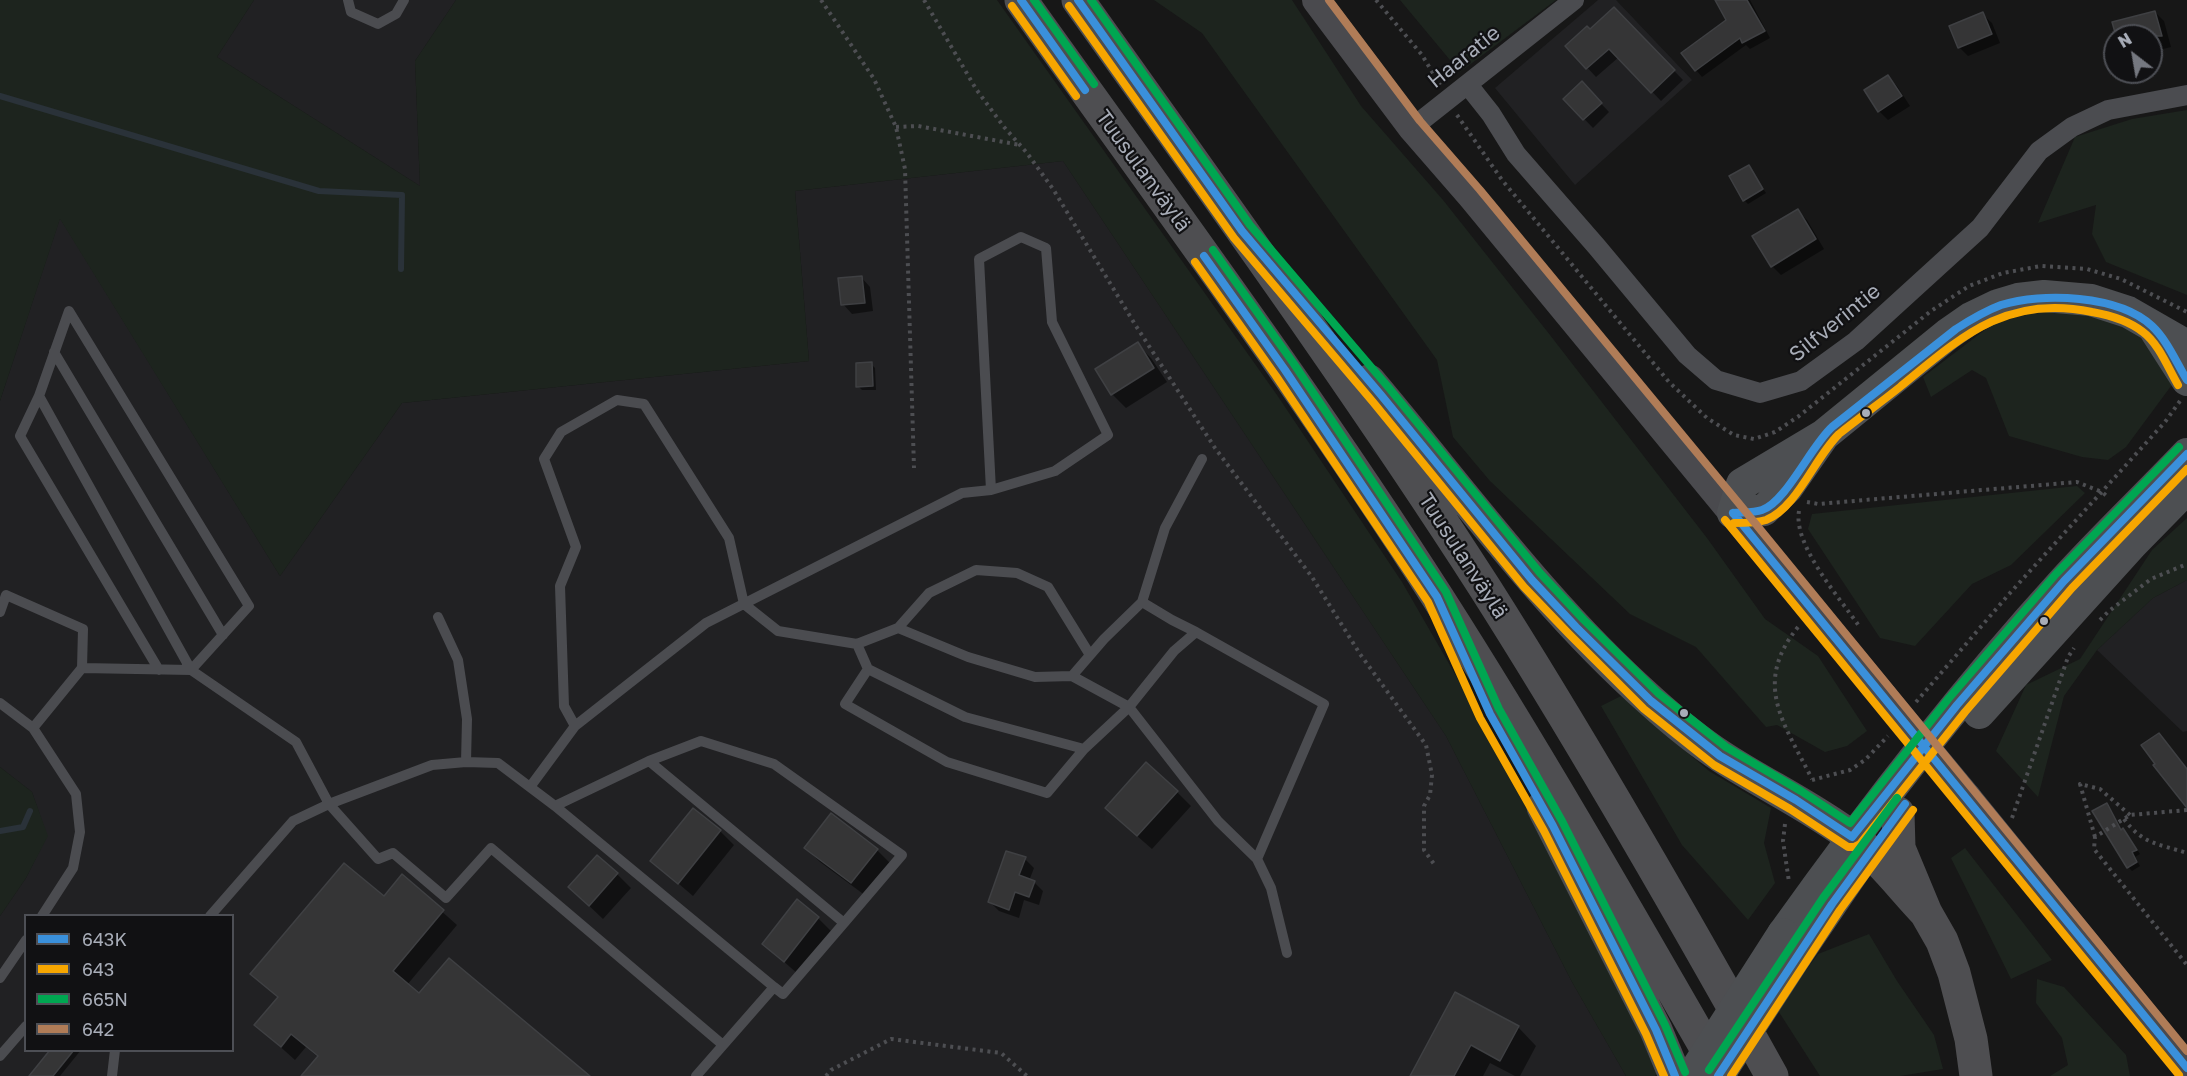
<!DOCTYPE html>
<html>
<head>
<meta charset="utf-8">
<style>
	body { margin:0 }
	#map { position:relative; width:2187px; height:1076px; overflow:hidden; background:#171717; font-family:"Golos Text",sans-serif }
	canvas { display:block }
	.legend { position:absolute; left:24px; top:914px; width:210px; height:138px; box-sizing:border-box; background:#111113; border:2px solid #4d4f55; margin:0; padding:8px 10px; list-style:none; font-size:18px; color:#a8adb8 }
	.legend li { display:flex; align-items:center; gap:12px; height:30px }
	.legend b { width:30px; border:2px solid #4d4f55 }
	.north { position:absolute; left:2103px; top:24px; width:60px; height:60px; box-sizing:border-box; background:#111113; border:2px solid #4d4f55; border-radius:50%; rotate:329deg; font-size:16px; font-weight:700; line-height:24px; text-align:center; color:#a8adb8 }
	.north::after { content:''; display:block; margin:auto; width:21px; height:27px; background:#757880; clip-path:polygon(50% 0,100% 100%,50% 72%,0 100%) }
</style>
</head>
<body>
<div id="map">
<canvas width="2187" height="1076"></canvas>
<ul class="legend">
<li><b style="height:8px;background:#3a90db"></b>643K</li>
<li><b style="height:8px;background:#f7a600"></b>643</li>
<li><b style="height:8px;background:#00a651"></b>665N</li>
<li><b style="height:8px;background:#b07c57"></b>642</li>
</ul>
<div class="north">N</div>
</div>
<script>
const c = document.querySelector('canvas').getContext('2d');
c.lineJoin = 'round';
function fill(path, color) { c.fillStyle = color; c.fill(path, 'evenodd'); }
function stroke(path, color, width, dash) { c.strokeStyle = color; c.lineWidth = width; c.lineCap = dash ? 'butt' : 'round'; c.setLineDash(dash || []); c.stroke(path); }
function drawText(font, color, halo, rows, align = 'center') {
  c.font = font + ' "Golos Text",sans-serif'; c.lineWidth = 4.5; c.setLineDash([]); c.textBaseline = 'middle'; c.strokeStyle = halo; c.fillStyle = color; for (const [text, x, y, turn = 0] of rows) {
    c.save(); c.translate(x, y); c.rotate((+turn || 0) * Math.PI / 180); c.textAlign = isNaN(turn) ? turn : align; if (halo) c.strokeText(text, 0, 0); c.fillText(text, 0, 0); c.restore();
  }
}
const built = new Path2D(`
	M254,0h202l-41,61 5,125 -203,-129z
	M1598,0h18l76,80 -117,105 -80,-97z
	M1063,161l383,575 126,246 54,94h-1626v-160l26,-38 21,-42 -15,-44 -32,-25v-366l60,-183 220,358 122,-173 407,-42 -14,-170zM26,916h206v134h-206z
	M2187,580v151l-4,1 -86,-82 56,-52z`);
const green = new Path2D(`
	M0,0h254l-37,57 203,129 -5,-125 41,-61h541l280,395 125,187 122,212 135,276 -4,6h-29l-54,-94 -126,-246 -383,-575 -268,30 14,170 -407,42 -122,173 -220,-357 -60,182z
	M1154,0h138l69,106 82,94 107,135 157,203 58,81 53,37 49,75 -20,15 -22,6 -48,-27 -11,2 -70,-80 -66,-33 -140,-133 -37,-44 -16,-77 -235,-327z
	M1400,0h156l-96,72z
	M2187,110v185l-81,-33 -14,-28 4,-29 -58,18 37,-86 57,-18z
	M2079,308l33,9 27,19 28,28 7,18 -48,65 -18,13 -26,-3 -73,-21 -23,-58 -14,-8 -41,27 -8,-20 71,-54 36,-9z
	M2077,486l8,7 -74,72 -39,19 -57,62 -35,-8 -72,-109 4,-15z
	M2187,518v62l-34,18 -56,52 -33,46 -26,101 -42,-46 30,-66 54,-26 72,-109z
	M1621,696l88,75 62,37 -7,35 11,40 -27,37 -66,-75 -81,-139z
	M0,767l32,25 16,44 -22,42 -26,38z
	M1965,848l87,112 -41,19 -60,-121z
	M1869,934l28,47 37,54 9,34 -43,7h-80l-43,-67 41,-55z
	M2037,979l27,8 62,68 4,21h-80l18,-11 -6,-27 -26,-35z`);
const shadow = new Path2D(`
	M1717,0h33l20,38 -20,11 -4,-4 -44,32 -6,-7 32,-49z
	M1614,9l69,71 -22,21 -42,-44 -23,20 -29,-31 23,-15z
	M2155,12l9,9 7,26 -20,5v-16h-33z
	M1982,14l10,9 8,20 -32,13 -9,-9z
	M1888,77l9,9 13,20 -22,14 -9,-9z
	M1591,93l18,19 -16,16 -28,-29z
	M1748,167l18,26 -18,11 -4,-4z
	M1798,211l9,9 17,29 -43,26 -9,-9z
	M861,277l9,10 3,24 -21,3 -9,-10z
	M1137,344l14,14 16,24 -41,26 -14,-14z
	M871,364l4,4 1,22h-14l-4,-4z
	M1177,792l14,14 -39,43 -31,-27z
	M2106,805l16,26 5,3 13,20 -5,3 5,9 -8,5 -4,-4z
	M720,831l14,14 -41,51 -41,-35z
	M806,848l71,2 14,14 -25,32 -46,-34z
	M1025,859l9,9 -5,13 5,1 9,9 -4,14 -15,-5 -5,18 -20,-7 -9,-9z
	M617,874l14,14 -28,31 -19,-18z
	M402,876l55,49 -50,60 12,10 168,81h-284l16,-18 -13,-11 -11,13 -39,-35 23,-27 -27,-24 132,-76z
	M818,918l14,14 -33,43 -35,-31z
	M1456,994l62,33 18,19 -16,30h-5l-25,-13 -7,13h-71z
	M52,1050h29l-21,26h-29z`);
const stream = new Path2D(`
	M0,96l319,95 83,4 -1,74
	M0,831l23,-4 7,-16`);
const building = new Path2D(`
	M1715,0h32l18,31 -23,12 -2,-5 -45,33 -14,-18 45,-33z
	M1614,7l61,63 -24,23 -42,-44 -23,20 -21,-23 22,-20 3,3z
	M2155,11l7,25h-46l-4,-14z
	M1983,12l9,22 -34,14 -9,-22z
	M1888,75l14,21 -24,16 -14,-22z
	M1582,81l20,22 -19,17 -20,-21z
	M1749,165l14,24 -20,12 -14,-25z
	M1798,209l18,30 -45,28 -19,-31z
	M862,276l3,27 -24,2 -3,-27z
	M1138,342l16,26 -43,27 -16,-26z
	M872,362l1,24 -17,1v-24z
	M2159,733l28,36v39l-34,-43 2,-1 -14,-19z
	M1146,762l32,29 -41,45 -32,-28z
	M2107,803l14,27 2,-2 14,22 -5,2 5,10 -10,6 -35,-57z
	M693,808l28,22 -43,54 -28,-23z
	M831,813l47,36 -27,34 -47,-35z
	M1006,851l20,6 -7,18 16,6 -6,16 -14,-5 -6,18 -21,-8z
	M597,855l21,18 -29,33 -21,-19z
	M344,863l40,33 18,-22 42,36 -51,61 26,22 30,-35 141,118h-289l17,-20 -27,-22 -10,13 -27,-22 24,-28 -28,-23z
	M797,899l22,18 -35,45 -22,-18z
	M1455,992l64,34 -19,35 -29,-16 -17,31h-44z
	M50,1050h24l-21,26h-24z`);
const path = new Path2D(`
	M821,0l53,79 22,48 9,42 9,299
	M924,0l52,89 28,38 23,26 26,36 83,137 79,122 97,129 48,77 66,91 6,30 -2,20 -6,11v44l10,14
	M1376,0l46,55 18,30
	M1457,115l45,65 167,202 38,36 27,17 20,4 21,-7 24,-16 132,-105 38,-25 34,-13 38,-7 46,3 34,10 66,33
	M896,127l22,-1 102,19
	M1807,502l11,2 259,-22 25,10 7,6
	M1799,511c-6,34 40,86 60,115
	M2100,620l9,-9 42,-32 36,-15
	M1798,627c-46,57 -14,96 14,152
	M1916,702l94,-109 155,-171 15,-21
	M1812,780l38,-10 15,-10 23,-24
	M2187,810l-57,5 -35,22 -1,12 93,116
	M2012,818l56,-161 6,-9
	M2124,819c18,25 35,25 63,34
	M1785,824l-2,17 6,41
	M2095,837l-15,-53 20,5 30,26
	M826,1076l5,-6 60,-31 110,14 26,23`);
const lane = new Path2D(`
	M348,0l3,12 27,12 18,-10 8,-14
	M54,352l169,283
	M39,396l152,274 58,-64 -180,-295 -30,85 -19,40 139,234
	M1142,602l30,18 24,12 -22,19 -45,56 -45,42 -37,44 -100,-31 -102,-58 23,-35 -11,-25 41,-16 70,29 67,20 37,-1 32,-37z
	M1142,602l23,-74 37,-69
	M0,612l6,-17 77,34 -1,39 -49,60 -33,-25
	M438,617l20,43 9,59 -1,43
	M898,628l31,-35 47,-23 41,3 31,14 42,68
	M1196,632l128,72 -67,155
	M82,668l109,2 105,72 33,62 49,55 15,-6 53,45 45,-50 232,197
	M868,669l97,48 119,32
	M1072,676l57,31 89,114 39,38 14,29 16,65
	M575,726l-11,-20 -4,-120 16,-39 -32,-88 17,-27 56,-32 27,4 85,134 15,66 34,27 79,13
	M33,728l43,66 4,38 -7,36 -31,48
	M649,761l195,162 58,-68 -128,-91 -73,-23 -52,20 -94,45 219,181 -78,89
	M530,787l45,-61 131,-103 256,-130 29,-3 64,-19 53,-36 -56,-113 -6,-74 -25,-11 -42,22 12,231
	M210,916l83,-95 36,-17 103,-39 34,-3 32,1 57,43
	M0,978l26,-38
	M774,987l9,7 61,-71
	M0,1056l26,-30
	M112,1076l3,-26`);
const street = new Path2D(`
	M1468,85l23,29 25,40 81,93 90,108 29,25 44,13 41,-12 55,-40 124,-113 59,-77 33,-24 36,-17 79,-15
	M1412,128l162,-128`);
const secondary = new Path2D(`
	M1316,0l96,128 60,69 412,500
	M1968,798l219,270`);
const primary = new Path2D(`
	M2155,330l32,50
	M1824,435l-37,53 -23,22 -31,3 9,-29 82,-49 124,-101 23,-16 27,-13 20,-6 26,-3 47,4 37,12 59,34
	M1979,713l153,-169 55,-56
	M1783,934c87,-122 179,-241 280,-352 40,-44 83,-85 124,-128
	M1796,956l64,-94`);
const highway = new Path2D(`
	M1021,0c141,198 286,393 417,598 99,155 191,316 283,476
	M1078,0c138,194 278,387 407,588 101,159 195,323 287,488
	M1369,381c92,109 175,225 282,320 20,18 48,41 71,56 43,28 90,50 131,81 28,21 49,50 73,75
	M1543,807l113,223 19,46
	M1898,813l1,35 27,65 16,28 12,32 17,66 5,37`);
const secondaryBridge = new Path2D(`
	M1884,697l84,101`);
const primaryBridge = new Path2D(`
	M1692,1076l91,-142
	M1718,1076l78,-120`);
const bus1 = new Path2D(`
	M1021,0l64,90
	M1078,0l164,231 139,164 151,185 44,47 75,74 69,55 76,44 56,37 105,-132 107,-124 123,-127
	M1204,256l81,114 152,227 53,117 63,112 103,204 19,46
	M1733,513l454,555
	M1733,513c9,-1 20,0 29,-3 24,-8 49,-64 70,-83l124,-98c14,-9 29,-18 45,-24 41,-13 118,-10 151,21 15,14 24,36 35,54
	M1718,1076l114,-172 73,-100`);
const bus2 = new Path2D(`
	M1012,6l64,90
	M1069,6l165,232 139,164 151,185 45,47 75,75 70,56 76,44 58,38h6l6,-3 105,-132 107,-124 115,-119
	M1195,262l81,114 152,226 52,116 64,113 102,203 18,42
	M1725,520l454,555
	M1734,523c11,0 22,0 32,-3 31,-12 49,-63 73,-86 20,-16 41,-31 61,-47 62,-51 107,-93 192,-75 17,3 37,9 51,20 16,12 25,36 35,53
	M1731,1076l109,-166 73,-100`);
const bus3 = new Path2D(`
	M1034,0l60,84
	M1091,0l159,225 139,163 151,185 44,47 74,73 68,54 75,44 49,32 99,-125 107,-124 123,-127
	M1213,250l81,114 152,228 53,117 63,112 103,204 20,47
	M1709,1070l114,-172 74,-100`);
const bus4 = new Path2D(`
	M1329,0l91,121 60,69 261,316 446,545`);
const markers = [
	[1866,413,5,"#a8adb8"],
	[2044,621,5,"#a8adb8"],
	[1684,713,5,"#a8adb8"]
];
const streetNames = [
	["Haaratie",1464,57,-39],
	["Tuusulanväylä",1143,171,54],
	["Silfverintie",1835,323,-39],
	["Tuusulanväylä",1463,556,57]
];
fill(built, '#212123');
fill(green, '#1d241e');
fill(shadow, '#0007');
stroke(stream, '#2a3239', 6);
fill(building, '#353536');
stroke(building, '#3f4043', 1.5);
stroke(path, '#4d4e52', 4, [3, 4.5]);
stroke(lane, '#4b4c50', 10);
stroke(street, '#4b4c50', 20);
stroke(secondary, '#4a4a4e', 28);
stroke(primary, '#4d4f52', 32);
stroke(highway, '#4e4e51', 33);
stroke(secondaryBridge, '#4a4a4e', 28);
stroke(primaryBridge, '#4d4f52', 32);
stroke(bus1, '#3a90db', 8);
stroke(bus2, '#f7a600', 8);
stroke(bus3, '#00a651', 8);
stroke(bus4, '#b07c57', 8);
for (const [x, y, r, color] of markers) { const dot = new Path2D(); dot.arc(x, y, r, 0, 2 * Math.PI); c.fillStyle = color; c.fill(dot); stroke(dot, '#111113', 2); }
drawText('21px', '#a8adb8', '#111113', streetNames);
</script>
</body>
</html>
